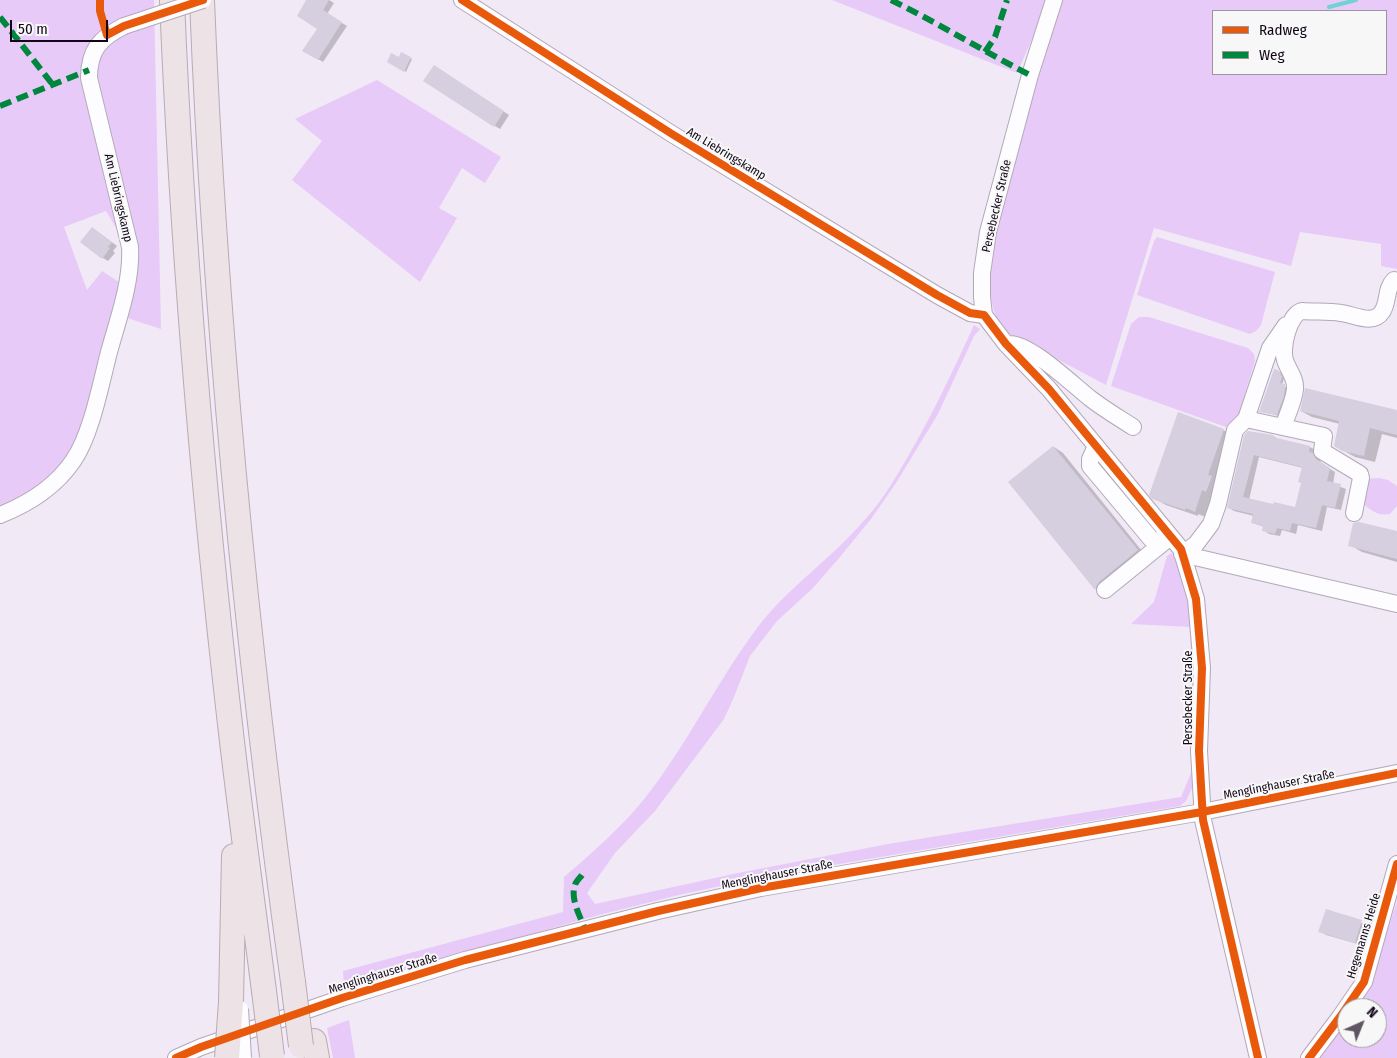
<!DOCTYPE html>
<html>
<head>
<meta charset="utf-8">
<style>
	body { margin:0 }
	#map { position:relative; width:1397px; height:1058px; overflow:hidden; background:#f1e9f6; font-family:"Fira Sans Condensed",sans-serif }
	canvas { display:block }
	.legend { position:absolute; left:1212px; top:10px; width:175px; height:65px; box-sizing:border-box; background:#f7f7f7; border:1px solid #9b969e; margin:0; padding:6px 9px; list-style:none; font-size:15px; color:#120518 }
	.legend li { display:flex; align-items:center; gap:10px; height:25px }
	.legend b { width:25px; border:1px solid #9b969e }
	.north { position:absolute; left:1337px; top:998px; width:50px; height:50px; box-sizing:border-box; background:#f7f7f7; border:1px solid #9b969e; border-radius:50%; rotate:44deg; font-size:14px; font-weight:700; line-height:20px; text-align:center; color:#120518 }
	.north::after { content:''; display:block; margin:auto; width:18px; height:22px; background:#605566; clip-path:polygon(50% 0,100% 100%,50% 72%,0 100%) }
	.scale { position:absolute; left:10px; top:20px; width:98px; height:22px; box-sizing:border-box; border:2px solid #120518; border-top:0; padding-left:6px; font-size:15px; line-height:18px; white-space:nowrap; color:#120518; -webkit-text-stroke:4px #f7f7f7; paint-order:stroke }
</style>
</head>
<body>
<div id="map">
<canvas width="1397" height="1058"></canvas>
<ul class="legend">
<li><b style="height:6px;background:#e8590c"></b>Radweg</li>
<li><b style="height:6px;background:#00873e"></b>Weg</li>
</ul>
<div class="north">N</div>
<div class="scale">50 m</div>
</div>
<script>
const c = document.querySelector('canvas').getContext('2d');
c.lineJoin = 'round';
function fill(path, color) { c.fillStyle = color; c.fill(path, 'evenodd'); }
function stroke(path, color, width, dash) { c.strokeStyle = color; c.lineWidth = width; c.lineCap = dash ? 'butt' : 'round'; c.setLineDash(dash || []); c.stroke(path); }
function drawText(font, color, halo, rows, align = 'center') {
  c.font = font + ' "Fira Sans Condensed",sans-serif'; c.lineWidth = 4; c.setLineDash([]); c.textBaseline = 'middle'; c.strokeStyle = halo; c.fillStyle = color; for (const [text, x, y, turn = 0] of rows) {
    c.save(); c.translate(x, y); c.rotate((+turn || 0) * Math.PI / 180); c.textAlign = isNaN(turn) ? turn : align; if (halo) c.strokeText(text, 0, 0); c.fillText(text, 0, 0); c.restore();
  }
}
const green = new Path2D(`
	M0,0h154l7,329 -37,-12 10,-59 -28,-47 -42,16 23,63 15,-19 17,11 -7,42 -22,78 -22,57 -26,25 -42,24z
	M832,0h215l-9,26 -21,47z
	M1062,0h335v269l-16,-3v-22l-81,-12 -9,34 -137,-38 -48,157 -102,-54 -10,-19 -6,-27 4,-44 64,-226zM1213,11h173v63h-173z
	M377,80l124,77 -16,26 -23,-15 -23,40 18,10 -37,64 -128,-102 30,-39 -27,-22z
	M1157,237l118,35 -14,53 -5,6 -6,3 -113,-39 17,-54z
	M1139,317h10l99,31 6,6 1,7 -19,61 -10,5 -115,-41 20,-62z
	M974,325l6,4 -6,7 -36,78 -42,69 -25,36 -31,38 -28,32 -35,32 -27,35 -16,41 -10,22 -69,92 -40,42 -28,40 8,11 143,-31 150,-29 293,-47 10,-24 1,-93 -2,-53 -59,-3 23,-22 13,-46 5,-3c23,45 23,97 23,146 0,28 -1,57 -1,85l-8,17 -6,5 -417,71 -80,17 -84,21 -255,72 -1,-16 220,-59 1,-35c28,-24 57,-49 81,-79 42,-53 71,-115 112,-170 32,-42 77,-71 111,-112 17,-19 29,-41 42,-63 24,-42 44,-84 64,-128z
	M1379,478l9,2 9,6v20l-7,8c-14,2 -19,-4 -29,-12l5,-23z
	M1397,902v156h-78l28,-39v19h30v-30h-22l21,-45z
	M349,1020l6,38h-22l-6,-30z`);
const shadow = new Path2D(`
	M308,0h21l5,3 -7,11 20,12 -24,36 -19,-11 14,-23z
	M402,54l10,5 -6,13 -17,-11 11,-2z
	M440,70l69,45 -9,14 -5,-3z
	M98,232l19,14 -4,5 2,2 -7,8 -5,-3z
	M1278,371l3,2 3,6 -2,6 5,3 -8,28 -16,-4z
	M1301,411l96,1v26l-15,-4 -7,28 -20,-5 -20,-11 5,-22 -28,-7z
	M1223,430l13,7 -28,81 -10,-4v2l-32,-11 -13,-7z
	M1245,436h28l5,3 32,8 5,3 -1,5 4,2 4,7 13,8 -2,12 13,5 -5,21 -14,-3 -5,24 -24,-6 -2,9 -14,-4 -2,6 -11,-2 -6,-4 1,-3 -11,-4 1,-7 -20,-5 -5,-3zM1259,457l44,11 -1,15 -6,26 -47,-9z
	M1054,447l9,6 83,103 -41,38 -9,-5 -87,-107z
	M1397,532v30l-35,-10 -12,-7z
	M1327,911l40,14 -6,20 -35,-10 -6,-4z`);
const stream = new Path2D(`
	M1329,7l27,-7`);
const building = new Path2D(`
	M306,0h23l-6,10 19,12 -24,38 -16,-9 15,-22 -20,-13z
	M401,52l10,5 -7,15 -17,-10 4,-9 8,4z
	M434,65l70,46 -10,16 -71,-46z
	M92,227l20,15 -4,5 2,1 -8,11 -22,-17z
	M1274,369l4,1 4,7 -2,6 5,1v2l-1,10 -7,19 -18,-3z
	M1305,388l92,22v25l-27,-7 -6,28 -22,-5 -8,-5 5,-25 -39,-10z
	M1178,412l46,17 -16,46 4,1 -6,16 -4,-2 -7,22 -9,-4 -1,2 -33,-11 -3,-4z
	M1248,431l25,4v2l37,9 -1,6 4,1 3,6 14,9 -3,13 14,3 -6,24 -13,-3 -6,23 -24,-5 -2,8 -13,-3 -2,6 -13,-3 1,-5 -12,-3 2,-9 -26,-6 17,-73zM1254,455l48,12 -4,15 3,1 -6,24 -21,-5 -1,2 -30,-7z
	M1053,446l85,104 -39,32 -4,8 -87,-108z
	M1359,522l38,9v28l-49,-13 5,-23z
	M1326,909l36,11 -7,23 -37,-11z`);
const minor = new Path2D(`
	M462,0l210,134 265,161 33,18 14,2
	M1054,0l-24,75 -42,157 -6,41v24l2,18 22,29 43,45 132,160 15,50 6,69 -3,83 4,69 55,238
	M1008,344c20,-3 66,42 83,55 13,10 28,19 42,28
	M1246,419l24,-71 16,-23
	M1283,427c4,-12 11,-26 12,-38 1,-11 -7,-19 -10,-29 -4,-12 4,-46 17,-49 13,1 27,0 39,2 12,1 32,13 41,-1 7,-10 3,-23 12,-32
	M1096,446l-6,13v7l61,73 11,4
	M0,515c28,-11 56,-29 73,-54 18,-25 28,-78 36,-109 9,-33 23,-70 21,-105l-41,-169c0,-28 11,-40 35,-52
	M1182,554l14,-10 15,-20 7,-20 17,-74 11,-11 78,17 -2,15 38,23 1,4 -7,35
	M1182,554l215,50
	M1105,590l64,-52
	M176,1058l25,-11 141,-49 123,-38 193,-49 103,-23 441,-76 195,-39
	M1309,1058l31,-41 24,-35 33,-118`);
const highway = new Path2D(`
	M172,0c10,245 31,490 59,733 10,86 22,172 33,258
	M202,0c13,329 46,656 91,982
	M231,1002l3,-146
	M314,1041l3,17`);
const minorBridge = new Path2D(`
	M124,26l79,-26
	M240,1009l3,49`);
const highwayBridge = new Path2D(`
	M293,982l8,64
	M264,991l8,65
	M227,1058l4,-56`);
const quiet = new Path2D(`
	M891,0c47,23 92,51 139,75
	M0,17l53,68
	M985,52l10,-15 12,-37
	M0,106l89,-36
	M582,875c-2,3 -6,6 -7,10 -5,14 5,31 10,44`);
const cycleway = new Path2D(`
	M100,0v11l7,24 17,-9 79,-26
	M462,0l210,134 265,161 33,18 14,2 22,29 43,45 132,160 15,50 6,69 -3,83 4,69 55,238
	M176,1058l25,-11 141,-49 123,-38 193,-49 103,-23 441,-76 195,-39
	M1309,1058l31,-41 24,-35 33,-118`);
const streetNames = [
	["Am Liebringskamp",726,154,31],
	["Am Liebringskamp",118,198,77],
	["Persebecker Straße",997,206,-77],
	["Persebecker Straße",1189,698,-90],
	["Menglinghauser Straße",1279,785,-11],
	["Menglinghauser Straße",777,875,-11],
	["Hegemanns Heide",1364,936,-73],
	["Menglinghauser Straße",383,974,-17]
];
fill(green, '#e7caf8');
fill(shadow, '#0003');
stroke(stream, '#71d2d4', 4);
fill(building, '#d5cfe0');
stroke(minor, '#b2a9b8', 18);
stroke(highway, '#b9abb3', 26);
stroke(minor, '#fdfcfe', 16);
stroke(highway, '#ede2e5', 24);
stroke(minorBridge, '#b2a9b8', 18, []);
stroke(highwayBridge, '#b9abb3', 26, []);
stroke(minorBridge, '#fdfcfe', 16);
stroke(highwayBridge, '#ede2e5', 24);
stroke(quiet, '#00873e', 6, [12, 6]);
stroke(cycleway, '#e8590c', 8);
drawText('12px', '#120518', '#f7f7f7', streetNames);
</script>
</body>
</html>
